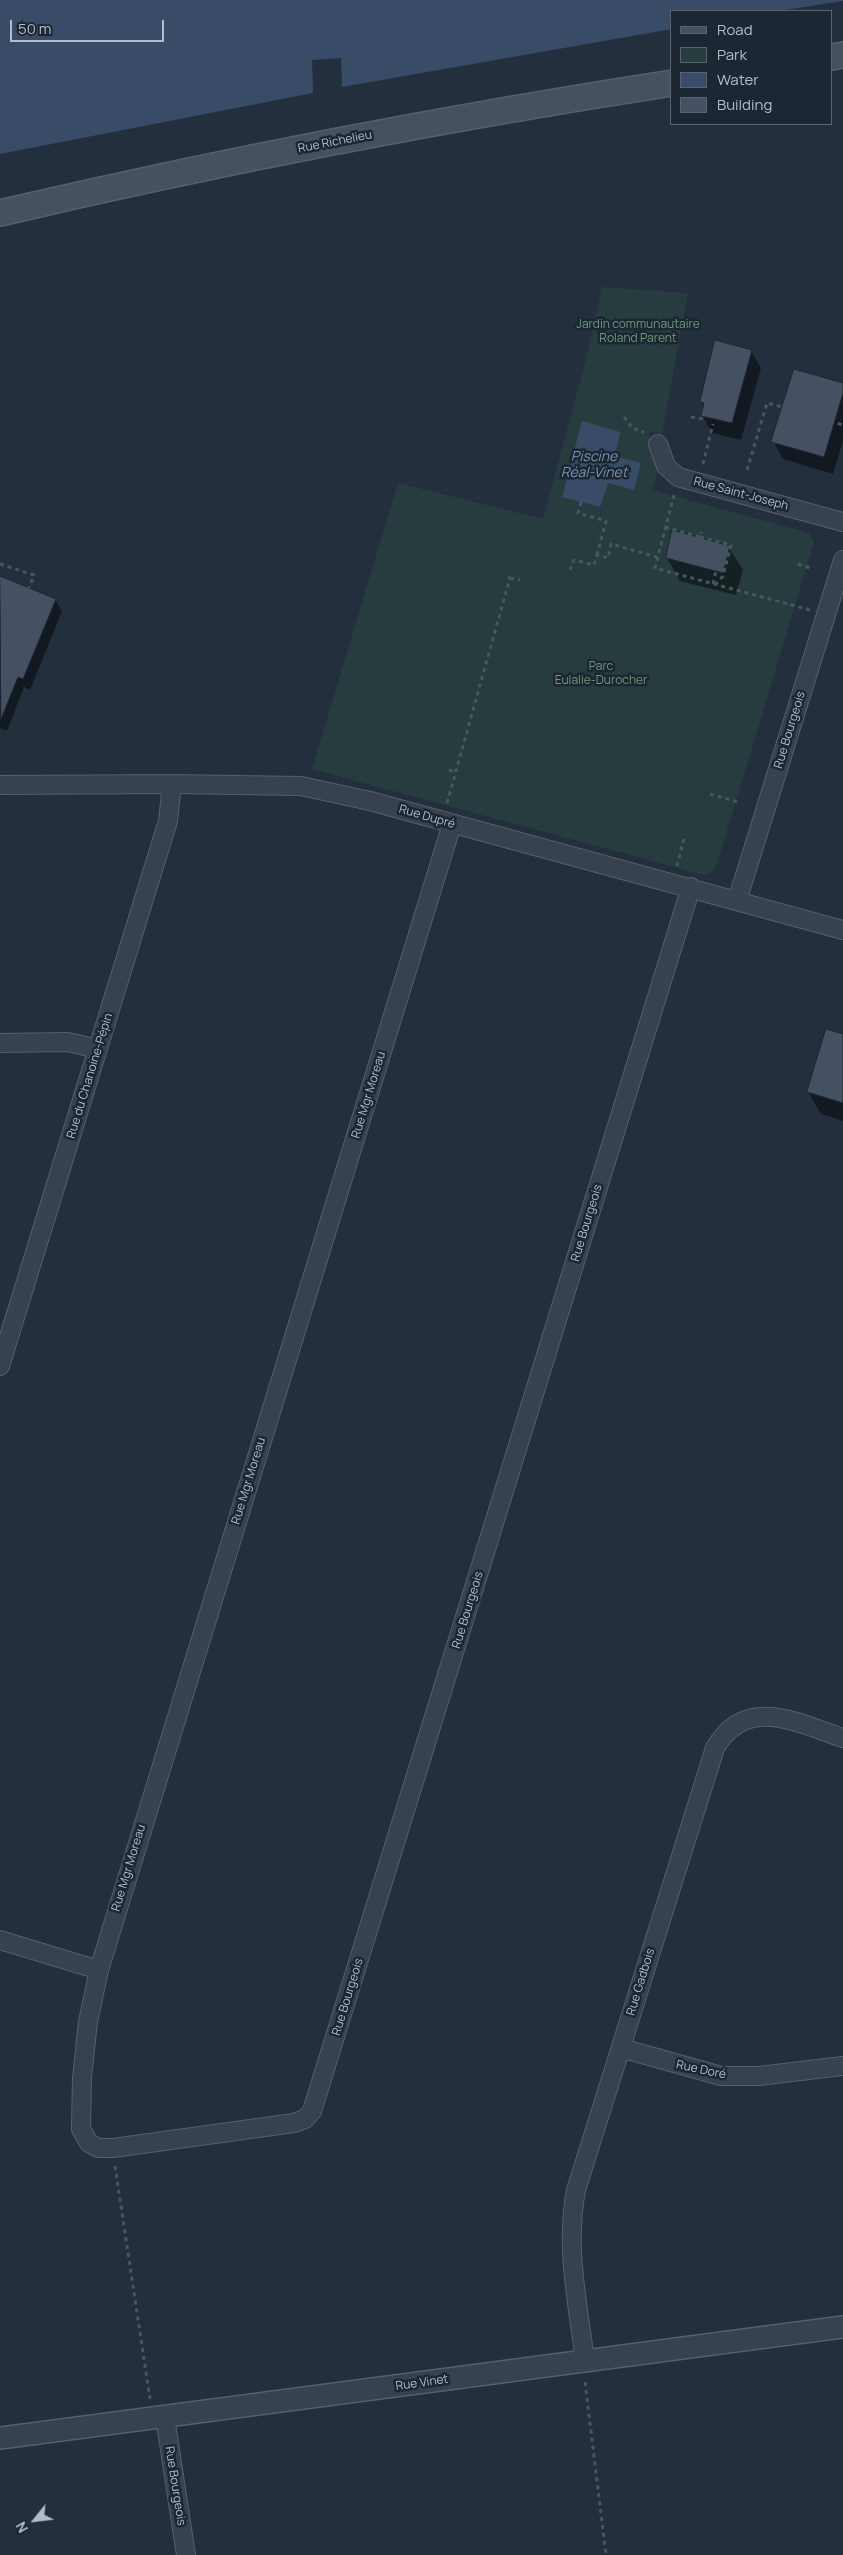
<!DOCTYPE html>
<html>
<head>
<meta charset="utf-8">
<style>
	body { margin:0 }
	#map { position:relative; width:843px; height:2555px; overflow:hidden; background:#242f3e; font-family:Manrope,sans-serif }
	canvas { display:block }
	.legend { position:absolute; left:670px; top:10px; width:162px; height:115px; box-sizing:border-box; background:#1d2633; border:1px solid #59626f; margin:0; padding:6px 9px; list-style:none; font-size:15px; color:#b4bcc9 }
	.legend li { display:flex; align-items:center; gap:10px; height:25px }
	.legend b { width:25px; border:1px solid #59626f }
	.north { position:absolute; left:10px; top:2495px; width:50px; height:50px; -webkit-text-stroke:4px #1d2633; paint-order:stroke; rotate:241deg; font-size:14px; font-weight:700; line-height:20px; text-align:center; color:#b4bcc9 }
	.north::after { content:''; display:block; margin:auto; width:18px; height:22px; background:#b4bcc9; clip-path:polygon(50% 0,100% 100%,50% 72%,0 100%) }
	.scale { position:absolute; left:10px; top:20px; width:154px; height:22px; box-sizing:border-box; border:2px solid #b4bcc9; border-top:0; padding-left:6px; font-size:15px; line-height:18px; white-space:nowrap; color:#b4bcc9; -webkit-text-stroke:4px #1d2633; paint-order:stroke }
</style>
</head>
<body>
<div id="map">
<canvas width="843" height="2555"></canvas>
<ul class="legend">
<li><b style="height:6px;background:#465061"></b>Road</li>
<li><b style="height:14px;background:#263c3f"></b>Park</li>
<li><b style="height:14px;background:#394c67"></b>Water</li>
<li><b style="height:14px;background:#455162"></b>Building</li>
</ul>
<div class="north">N</div>
<div class="scale">50 m</div>
</div>
<script>
const c = document.querySelector('canvas').getContext('2d');
c.lineJoin = 'round';
function fill(path, color) { c.fillStyle = color; c.fill(path, 'evenodd'); }
function stroke(path, color, width, dash) { c.strokeStyle = color; c.lineWidth = width; c.lineCap = dash ? 'butt' : 'round'; c.setLineDash(dash || []); c.stroke(path); }
function drawText(font, color, halo, rows, align = 'center') {
  c.font = font + ' Manrope,sans-serif'; c.lineWidth = 5; c.setLineDash([]); c.textBaseline = 'middle'; c.strokeStyle = halo; c.fillStyle = color; for (const [text, x, y, turn = 0] of rows) {
    c.save(); c.translate(x, y); c.rotate((+turn || 0) * Math.PI / 180); c.textAlign = isNaN(turn) ? turn : align; if (halo) c.strokeText(text, 0, 0); c.fillText(text, 0, 0); c.restore();
  }
}
const green = new Path2D(`
	M602,287l86,6 -26,141 -14,-3 11,36 -7,23 157,43 5,9 -97,322 -5,8 -8,3 -392,-106 86,-286 145,36 42,-156z`);
const water = new Path2D(`
	M0,0h843v1l-65,10h-106v18l-330,58 -1,-29 -29,2 1,33 -313,61z
	M582,421l38,11 -5,24 26,7 -7,27 -26,-7 -8,24 -38,-10z`);
const shadow = new Path2D(`
	M751,351l10,17 -20,72 -29,-7 -10,-18 2,-8 -2,-5z
	M843,384v57l-10,33 -50,-15 -10,-18z
	M729,548l14,22 -7,25 -56,-14 -13,-23z
	M8,581l47,19 7,11 -32,79 -6,-3 -17,44 -7,-3v-128z
	M843,1035v86l-22,-7 -13,-22z`);
const building = new Path2D(`
	M715,340l37,10 -20,73 -31,-7 3,-13 -4,-1z
	M794,369l49,14v10l-19,64 -53,-15z
	M672,530l58,16 -7,27 -57,-15z
	M0,576l56,23 -33,80 -5,-2 -17,42z
	M826,1029l17,5v69l-36,-11z`);
const path = new Path2D(`
	M624,417l8,11 12,4
	M691,417l12,2 1,-3
	M830,421l13,4
	M703,464l10,-40
	M747,470l20,-67 19,5
	M674,495l-19,73 155,42
	M581,502l-3,11 28,8 -9,34
	M665,527l35,10 1,-5
	M700,537l31,8 -8,31 -7,8
	M0,564l34,11 -5,13
	M798,564l12,4
	M570,570l4,-10 20,5 3,-10 11,3 3,-14 46,13
	M510,578l10,2
	M713,584l3,-13
	M449,770l7,2
	M710,794l28,8
	M447,803l63,-225h-4
	M677,866l7,-28
	M115,2166l35,233
	M585,2382l21,173`);
const minor = new Path2D(`
	M658,444l8,22 12,11 165,45
	M0,785l172,-1 129,2 69,15 473,129
	M452,824l-353,1146 -11,52 -6,56 -1,51 8,14 9,5h15l181,-25 11,-4 7,-8 379,-1224
	M737,901l106,-341
	M0,1043l68,-1 30,7
	M0,1366l168,-545 4,-37
	M0,1940l99,30
	M621,2048l100,28h38l84,-10
	M585,2361c-7,-57 -20,-113 -9,-171l139,-442c31,-54 83,-25 128,-10
	M165,2417l21,138`);
const tertiary = new Path2D(`
	M0,2438l843,-111`);
const secondary = new Path2D(`
	M832,57l11,-2
	M0,213c222,-52 446,-95 672,-130`);
const streetNames = [
	["Rue Richelieu",335,142,-11],
	["Rue Saint-Joseph",741,494,15],
	["Rue Bourgeois",790,730,-73],
	["Rue Dupré",427,817,16],
	["Rue du Chanoine-Pépin",90,1076,-73],
	["Rue Mgr Moreau",369,1095,-73],
	["Rue Bourgeois",587,1223,-73],
	["Rue Mgr Moreau",249,1481,-73],
	["Rue Bourgeois",468,1610,-73],
	["Rue Mgr Moreau",129,1868,-73],
	["Rue Gadbois",641,1982,-73],
	["Rue Bourgeois",348,1997,-73],
	["Rue Doré",701,2070,12],
	["Rue Vinet",422,2383,-8],
	["Rue Bourgeois",175,2486,81]
];
const parkNames = [
	["Jardin communautaire",638,325],
	["Roland Parent",638,339],
	["Parc",601,667],
	["Eulalie-Durocher",601,681]
];
const waterNames = [
	["Piscine",594,457],
	["Réal-Vinet",594,473]
];
fill(green, '#263c3f');
fill(water, '#394c67');
fill(shadow, '#0007');
fill(building, '#455162');
stroke(building, '#1f2835', 1);
stroke(minor, '#565f6c', 20);
stroke(tertiary, '#565f6c', 24);
stroke(secondary, '#565f6c', 28);
stroke(path, '#44595c', 3, [4, 4]);
stroke(minor, '#38414e', 18);
stroke(tertiary, '#38414e', 21);
stroke(secondary, '#465061', 25);
drawText('12px', '#b4bcc9', '#1d2633', streetNames);
drawText('12px', '#6b9a76', '#1d2633', parkNames);
drawText('italic 14px', '#7c92b1', '#1d2633', waterNames);
</script>
</body>
</html>
